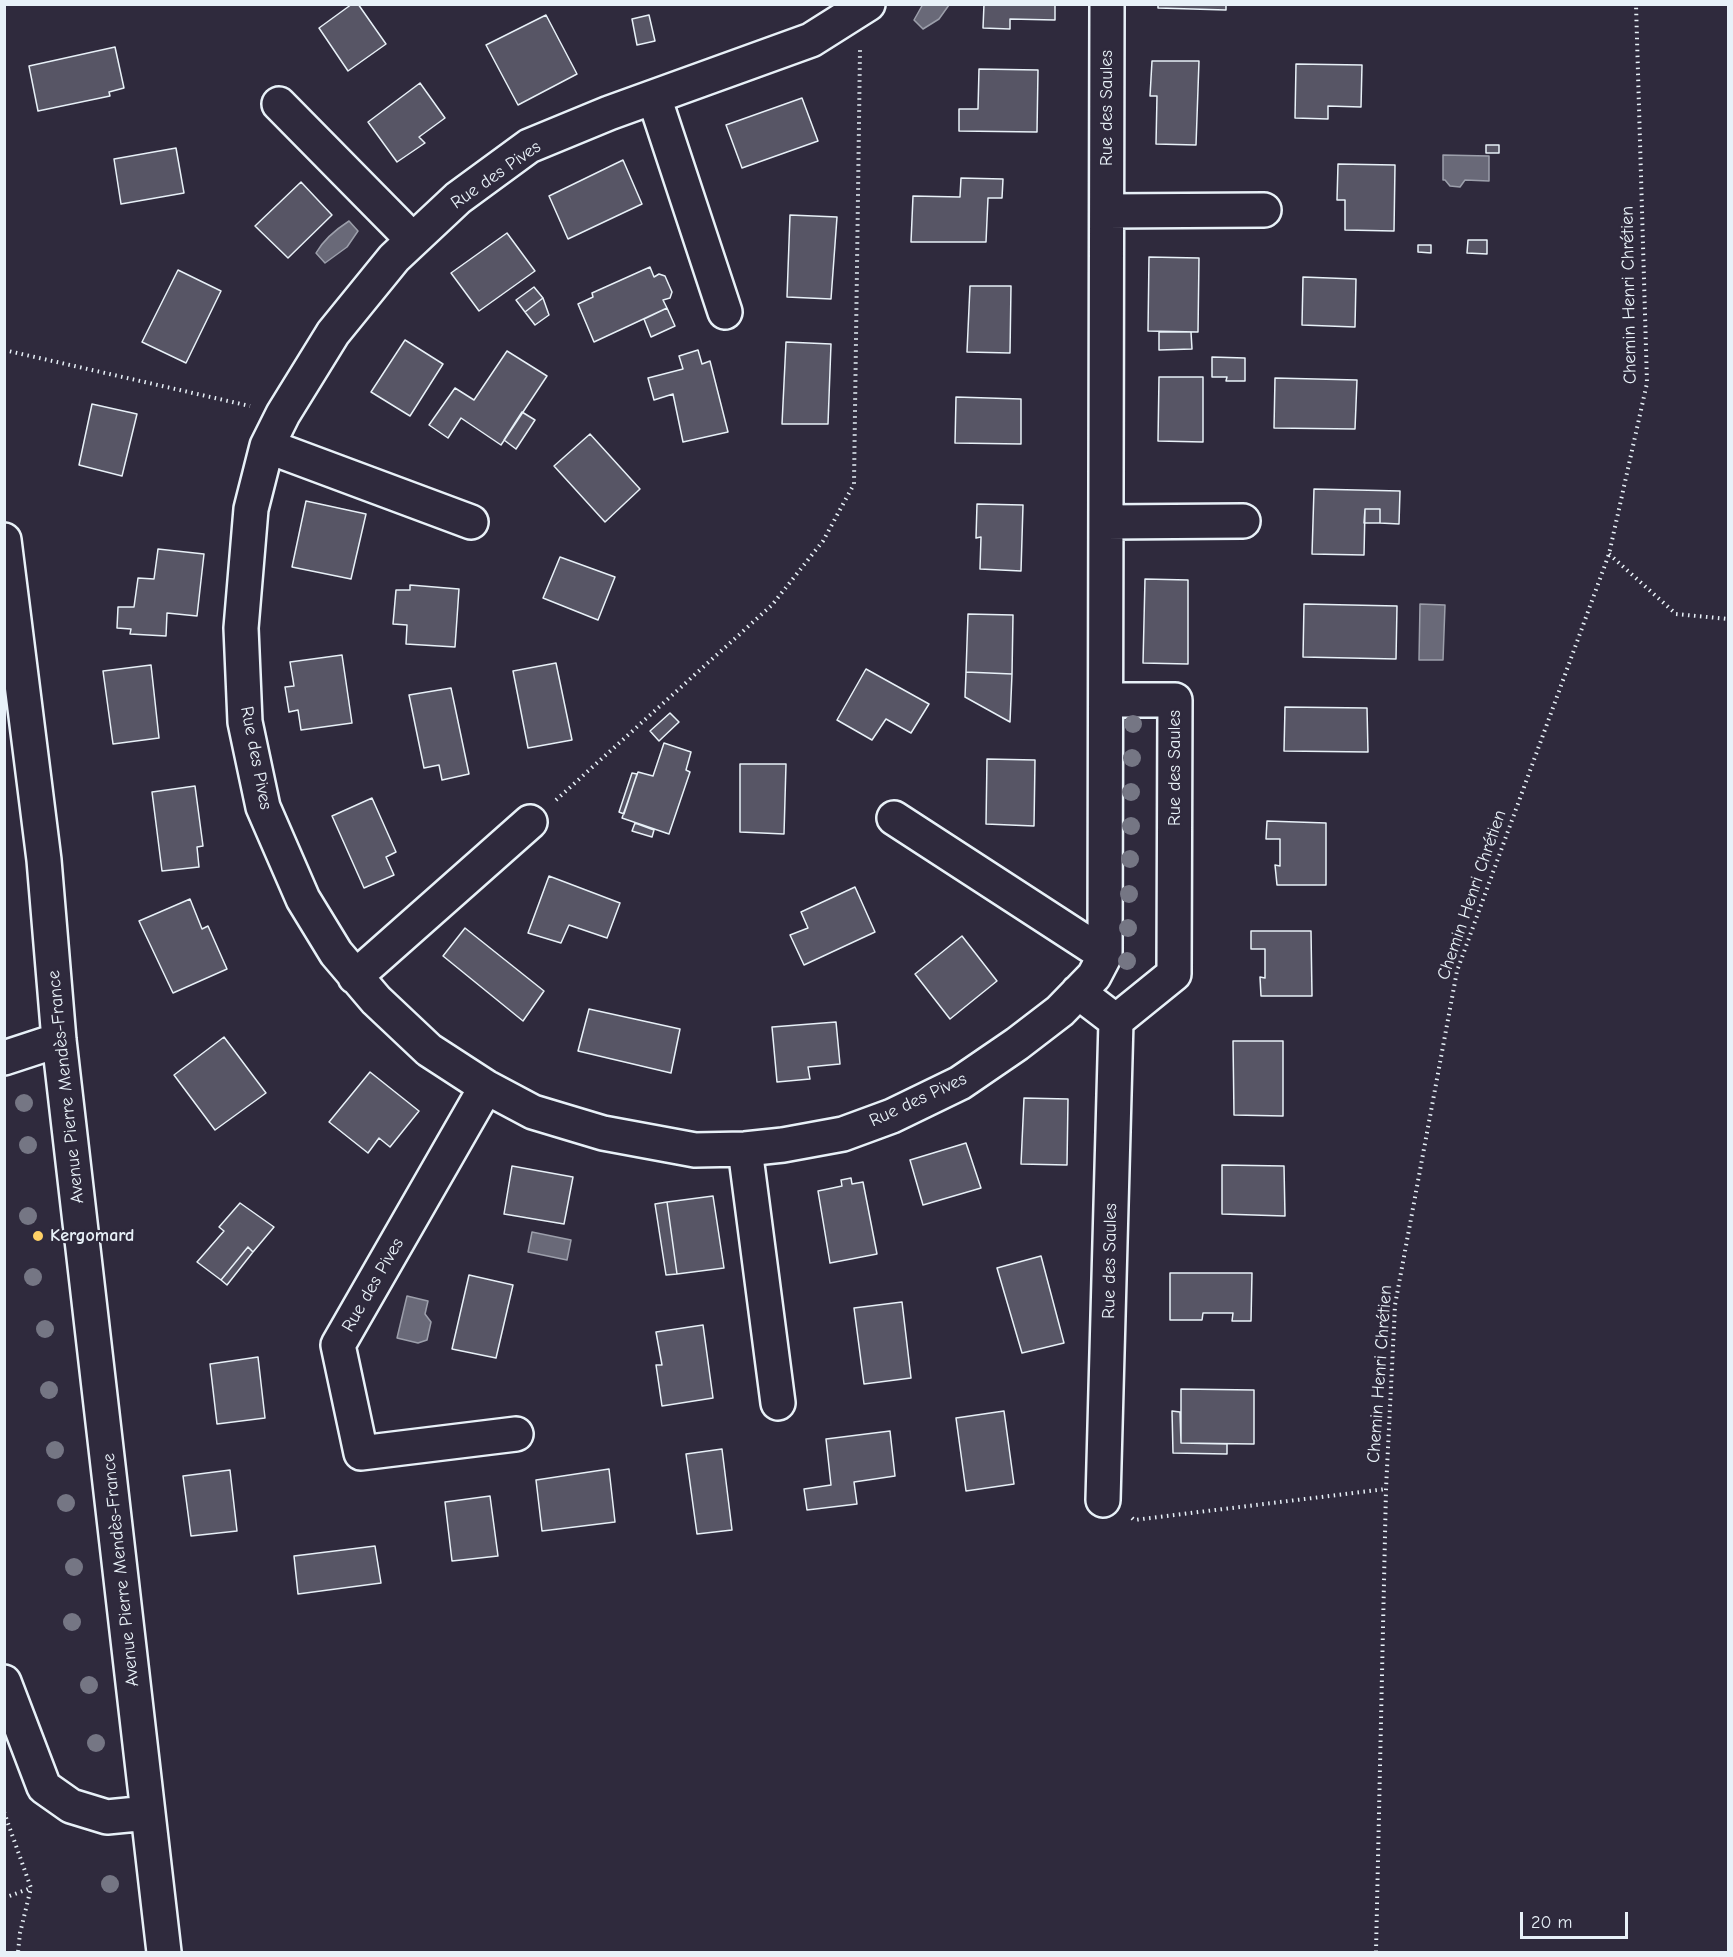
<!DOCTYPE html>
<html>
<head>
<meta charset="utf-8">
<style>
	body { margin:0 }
	#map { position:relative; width:1733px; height:1957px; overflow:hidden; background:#2f2a3d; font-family:"Comic Neue",sans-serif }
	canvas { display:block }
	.frame { position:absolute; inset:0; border:6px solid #e8f1f8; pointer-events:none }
	.scale { position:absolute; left:1520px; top:1912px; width:108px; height:27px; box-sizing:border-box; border:3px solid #e8f1f8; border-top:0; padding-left:8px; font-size:18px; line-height:21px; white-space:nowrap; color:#e8f1f8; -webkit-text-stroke:4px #2f2a3d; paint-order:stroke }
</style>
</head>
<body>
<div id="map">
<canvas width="1733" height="1957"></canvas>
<div class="frame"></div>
<div class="scale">20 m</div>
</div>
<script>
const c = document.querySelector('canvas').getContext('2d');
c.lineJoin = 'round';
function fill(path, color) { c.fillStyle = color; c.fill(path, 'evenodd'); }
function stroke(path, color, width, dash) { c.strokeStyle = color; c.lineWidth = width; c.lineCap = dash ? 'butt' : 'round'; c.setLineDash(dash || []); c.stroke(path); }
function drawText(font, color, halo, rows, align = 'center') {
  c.font = font + ' "Comic Neue",sans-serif'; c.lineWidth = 4.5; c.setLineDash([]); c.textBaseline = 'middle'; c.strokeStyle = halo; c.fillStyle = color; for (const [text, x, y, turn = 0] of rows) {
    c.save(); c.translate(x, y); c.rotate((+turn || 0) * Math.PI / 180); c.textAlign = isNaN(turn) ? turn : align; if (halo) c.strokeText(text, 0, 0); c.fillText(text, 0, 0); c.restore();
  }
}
const water = new Path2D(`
	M923,4h26v1l-10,14 -16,10 -9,-9z
	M1443,155l46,1v25l-24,-1 -5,7 -10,-1 -5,-6h-2z
	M349,221l9,10 -11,16 -22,16 -9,-10c8,-14 19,-23 33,-32z
	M1420,604l25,1 -2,55h-24z
	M532,1232l39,8 -4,20 -39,-8z
	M407,1296l21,5 -3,13 6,8 -4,18 -9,3 -21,-5z`);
const building = new Path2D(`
	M352,4h6l28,40 -38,27 -29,-43z
	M984,4h71v16l-45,-1v10l-27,-1z
	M1158,4h68v6l-68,-2z
	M546,15l31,59 -59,31 -32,-60z
	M649,15l6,26 -18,4 -5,-26z
	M115,47l9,41 -15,4 1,4 -72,15 -9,-45z
	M1152,61h47l-3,84 -40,-1 1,-48h-7z
	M1296,64l66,1 -1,42 -33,-1v13l-33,-1z
	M979,69l59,1 -1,62 -78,-1v-22h19z
	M420,83l25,35 -26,19 6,6 -28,19 -29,-40z
	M802,98l16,43 -76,27 -16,-43z
	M1486,145h13v8h-13z
	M176,148l8,45 -63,11 -7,-45z
	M623,160l19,44 -74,35 -19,-43z
	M1338,164l57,1 -1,66 -49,-1v-30h-8z
	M961,178l42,1 -1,19h-14l-2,44h-75l2,-46 47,1z
	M301,182l31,33 -44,43 -33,-32z
	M790,215l47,2 -6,82 -44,-2z
	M507,233l28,38 -56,40 -28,-38z
	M1468,240h19v14l-20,-1z
	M1418,245h13v8l-13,-1z
	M1149,257l50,1 -1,74 -50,-1z
	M650,267l4,10 5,-3 6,2 7,16 -2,6 -7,2 4,8 -73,34 -16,-38 15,-7 -1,-4z
	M178,270l43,21 -35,72 -44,-21z
	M1303,277l53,2 -1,48 -53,-2z
	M970,286h41l-1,67 -43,-1z
	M534,287l9,11 -18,14 -9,-12z
	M543,298l6,17 -14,10 -10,-13z
	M667,308l8,18 -24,11 -7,-18z
	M1159,332h32l1,17 -33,1z
	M405,340l38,24 -33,52 -39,-24z
	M786,342l45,2 -3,80h-46z
	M698,350l4,14 8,-3 18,71 -45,10 -10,-48 -19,6 -6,-22 35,-9 -4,-13z
	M507,351l40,25 -46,69 -40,-27 -13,20 -19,-13 26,-37 19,12z
	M1212,357l33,1v23h-19l1,-4h-15z
	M1159,377h44v65l-45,-1z
	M1275,378l82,2 -2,49 -81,-1z
	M956,397l65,2v45l-66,-1z
	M92,404l45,10 -15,62 -43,-11z
	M522,412l13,8 -19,29 -12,-9z
	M590,434l50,55 -35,33 -51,-56z
	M1314,489l86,2 -1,33 -19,-1v-14h-15l-1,46 -52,-1z
	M306,501l60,13 -15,65 -59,-12z
	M977,504l46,1 -2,66 -41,-2 1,-32 -5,1z
	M1365,509h15v14h-16z
	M158,549l46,5 -7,62 -30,-3 -1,23 -36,-2 1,-5 -14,-1 1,-21h16l4,-29 16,1z
	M560,557l55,20 -17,43 -55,-22z
	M1145,579l43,1v84l-45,-1z
	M410,585l49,4 -4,58 -49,-3 1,-19 -14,-1 3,-34h14z
	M1304,604l93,2 -1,53 -93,-2z
	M968,614l45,1 -1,59 -46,-2z
	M342,655l10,68 -51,7 -3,-20 -9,2 -4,-25 9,-1 -4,-24z
	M556,663l16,77 -44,8 -15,-77z
	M151,665l8,73 -46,6 -10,-73z
	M866,669l63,35 -18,29 -25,-14 -14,21 -35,-20z
	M966,672l46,2 -2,48 -45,-25z
	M451,688l18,86 -27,6 -3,-15 -15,3 -15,-73z
	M1285,707l82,1 1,44 -84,-1z
	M670,713l9,9 -20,19 -9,-10z
	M664,743l27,9 -5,18 4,2 -21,62 -47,-16 16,-46 15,4z
	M987,759l48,1 -1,66 -48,-2z
	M740,764h46l-2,70 -44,-2z
	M632,773l5,1 -13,40 -5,-2z
	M195,786l8,60 -6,1 2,20 -37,4 -10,-79z
	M372,798l24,54 -10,5 8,18 -30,13 -32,-72z
	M1267,821l59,2v62h-49l-2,-20 5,1v-27h-14z
	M635,823l19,7 -2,7 -20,-6z
	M549,876l71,27 -13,35 -38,-13 -8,18 -33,-10z
	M855,887l20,45 -71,33 -14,-30 18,-7 -7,-16z
	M190,899l12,30 6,-3 19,43 -54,24 -34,-72z
	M465,928l79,63 -21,30 -80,-65z
	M1251,931h60l1,65h-51l-1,-19 5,1v-29h-14z
	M962,936l35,45 -47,38 -35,-45z
	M589,1009l91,20 -9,44 -93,-22z
	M836,1022l4,42 -32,3 2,12 -33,3 -5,-55z
	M224,1037l42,56 -51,37 -41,-55z
	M1233,1041h50v75l-49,-1z
	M370,1072l49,39 -29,36 -11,-9 -11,15 -39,-31z
	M1024,1098l44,1 -1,66 -46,-1z
	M966,1143l15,45 -58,17 -13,-45z
	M1222,1165l62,1 1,50 -63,-2z
	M512,1166l61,11 -9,47 -60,-10z
	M851,1178l1,6 11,-2 14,72 -47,9 -12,-72 24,-5 -1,-6z
	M713,1196l11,72 -47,6 -10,-72z
	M667,1202l10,72 -11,1 -11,-71z
	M240,1203l34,24 -21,25 -5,-5 -27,33 -24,-18 27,-31 -5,-4z
	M248,1247l5,5 -26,33 -6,-5z
	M1041,1256l23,87 -42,10 -25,-85z
	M1170,1273h82l-1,48h-19l1,-8h-30l-1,7h-32z
	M469,1275l44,10 -17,73 -44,-9z
	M902,1302l9,76 -47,6 -10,-76z
	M703,1325l10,73 -51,8 -6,-41h6l-6,-33z
	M258,1357l7,61 -48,6 -7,-60z
	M1181,1389l73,1v54l-73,-1z
	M1004,1411l10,73 -48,7 -10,-73z
	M1172,1411l8,1 1,31 46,1v10l-54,-1z
	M890,1431l5,45 -41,6 3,22 -50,6 -3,-21 27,-4 -5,-46z
	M722,1449l10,81 -35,4 -11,-80z
	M609,1469l6,53 -73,9 -6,-51z
	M230,1470l7,61 -46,5 -8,-60z
	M490,1496l8,60 -46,5 -7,-59z
	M375,1546l6,37 -83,11 -4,-38z`);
const path = new Path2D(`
	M4,350l246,56
	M1609,554l67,60 52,5
	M556,800l216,-195 51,-64 31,-57 6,-434
	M1132,1518l2,2 252,-31
	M4,1812l27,76 -11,45 -2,19
	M4,1898l27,-10
	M1376,1952l10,-463 9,-184 62,-334 152,-417 38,-171 -11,-379`);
const street = new Path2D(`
	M868,4l-57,36 -202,73 -80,33 -71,52 -64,60 -61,75 -50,81 -16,32 -16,63 -10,119 4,94 18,85 40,92 33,54 40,47 53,50 57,37 47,25 70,21 92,17 50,-1 38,-4 60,-11 49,-18 68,-33 57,-39 43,-33 34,-35 11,-21 2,-951
	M654,97l71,215
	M279,104l134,136
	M1107,211l157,-1
	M267,446l204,76
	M1106,522l137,-1
	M4,540l40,320 15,180 105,912
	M1106,700h69l-1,274 -58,47
	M894,818l211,137
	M355,977l175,-155
	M1078,992l38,29 -13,479
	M4,1058l55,-18
	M486,1087l-148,258 23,108 155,-19
	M745,1149l33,254
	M4,1682l40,105 27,19 36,11 41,-4`);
const trees = [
	[1133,724],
	[1132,758],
	[1131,792],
	[1131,826],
	[1130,859],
	[1129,894],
	[1128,928],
	[1127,961],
	[24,1103],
	[28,1145],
	[28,1216],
	[33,1277],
	[45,1329],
	[49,1390],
	[55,1450],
	[66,1503],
	[74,1567],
	[72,1622],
	[89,1685],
	[96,1743],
	[110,1884]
];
const markers = [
	[38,1236,6,"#ffd166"]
];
const streetNames = [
	["Rue des Saules",1107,108,-90],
	["Rue des Pives",496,175,-35],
	["Chemin Henri Chrétien",1629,295,-91],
	["Rue des Pives",256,758,79],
	["Rue des Saules",1175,768,-90],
	["Chemin Henri Chrétien",1472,895,-71],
	["Avenue Pierre Mendès-France",66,1087,-96],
	["Rue des Pives",918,1100,-25],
	["Rue des Saules",1110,1261,-89],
	["Rue des Pives",373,1285,-60],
	["Chemin Henri Chrétien",1380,1374,-86],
	["Avenue Pierre Mendès-France",121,1570,-96]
];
const poiNames = [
	["Kergomard",50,1236]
];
fill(water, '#696978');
stroke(water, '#9c9fab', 1.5);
fill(building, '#575565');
stroke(building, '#e8f1f8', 1.5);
stroke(street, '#e8f1f8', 38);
stroke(path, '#e8f1f8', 4, [1.5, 4.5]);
stroke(street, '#2f2a3d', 33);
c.fillStyle = '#757684';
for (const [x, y] of trees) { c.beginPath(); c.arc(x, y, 9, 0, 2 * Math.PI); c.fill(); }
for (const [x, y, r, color] of markers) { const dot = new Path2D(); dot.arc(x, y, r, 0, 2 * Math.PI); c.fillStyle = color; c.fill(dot); stroke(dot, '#2f2a3d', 2); }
drawText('18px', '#e8f1f8', '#2f2a3d', streetNames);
drawText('bold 18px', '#e8f1f8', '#2f2a3d', poiNames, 'left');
</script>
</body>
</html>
